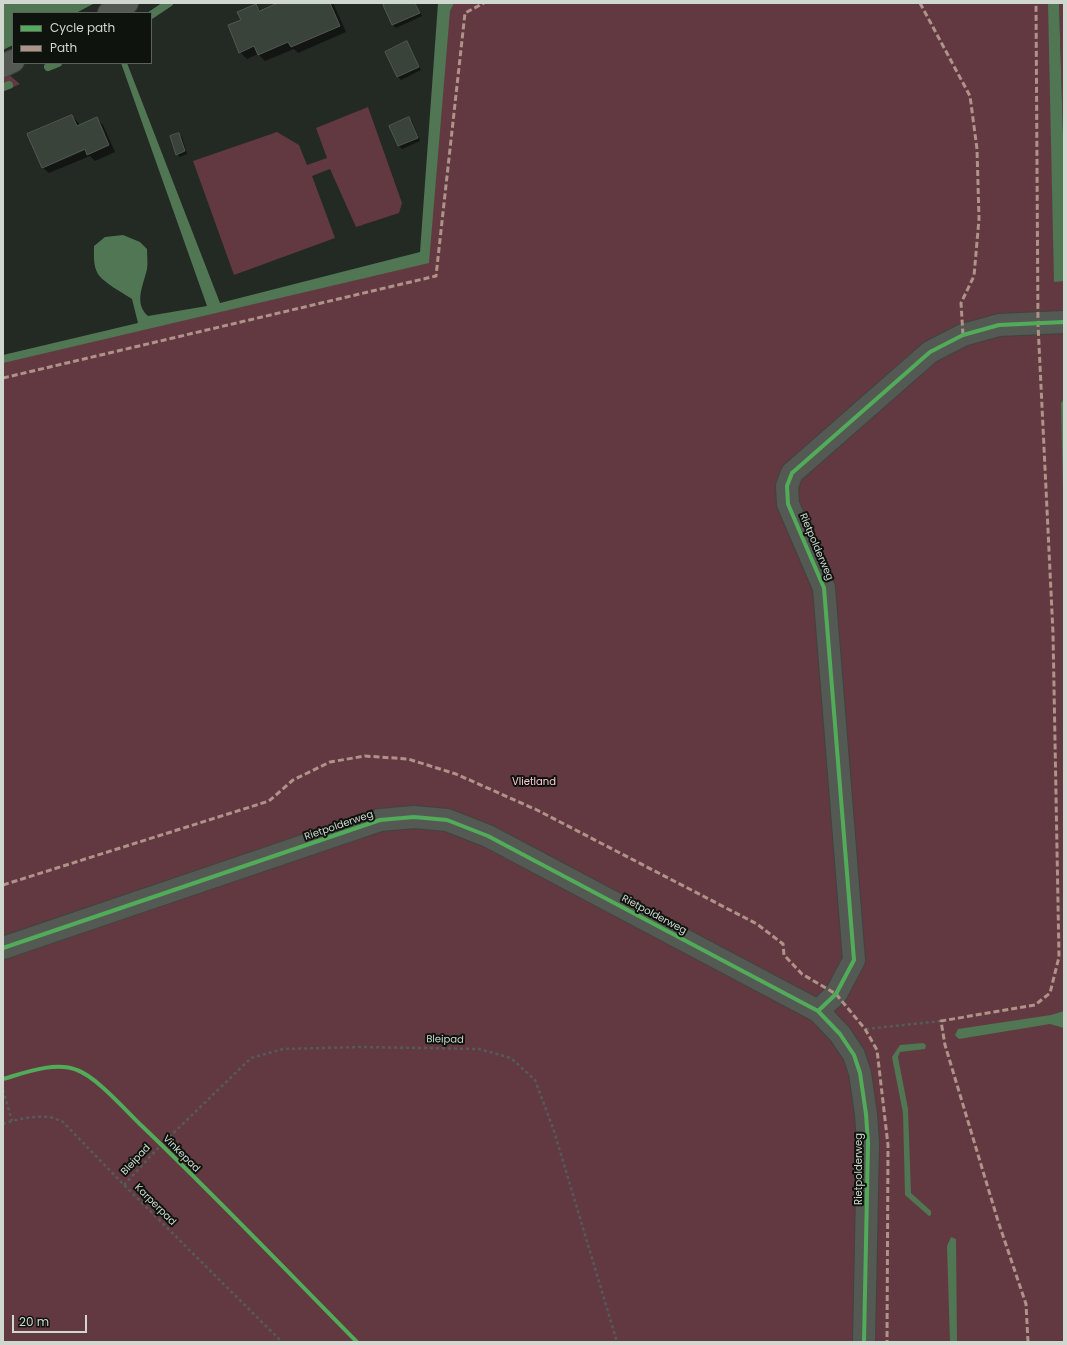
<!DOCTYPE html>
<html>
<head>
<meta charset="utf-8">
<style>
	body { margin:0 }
	#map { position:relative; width:1067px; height:1345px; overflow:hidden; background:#232923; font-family:Poppins,sans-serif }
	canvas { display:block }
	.frame { position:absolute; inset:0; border:4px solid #cfd7cf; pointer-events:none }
	.legend { position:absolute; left:12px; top:12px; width:140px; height:52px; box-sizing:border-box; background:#0e130e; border:1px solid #5b615b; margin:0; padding:5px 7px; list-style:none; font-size:12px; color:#cfd7cf }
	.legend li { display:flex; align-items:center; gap:8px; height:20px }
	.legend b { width:20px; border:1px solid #5b615b }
	.scale { position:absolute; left:12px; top:1315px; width:75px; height:18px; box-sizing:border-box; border:2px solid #cfd7cf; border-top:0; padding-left:5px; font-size:12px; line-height:14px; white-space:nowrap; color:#cfd7cf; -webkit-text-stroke:3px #0e130e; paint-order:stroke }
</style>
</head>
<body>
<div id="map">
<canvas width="1067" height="1345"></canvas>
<div class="frame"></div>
<ul class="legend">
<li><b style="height:5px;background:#51ab58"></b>Cycle path</li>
<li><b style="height:5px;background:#af9288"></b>Path</li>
</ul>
<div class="scale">20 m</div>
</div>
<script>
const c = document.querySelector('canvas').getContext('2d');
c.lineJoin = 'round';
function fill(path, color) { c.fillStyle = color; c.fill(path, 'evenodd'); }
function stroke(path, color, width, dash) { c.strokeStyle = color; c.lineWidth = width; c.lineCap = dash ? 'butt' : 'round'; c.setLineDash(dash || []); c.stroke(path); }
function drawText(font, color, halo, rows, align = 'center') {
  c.font = font + ' Poppins,sans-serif'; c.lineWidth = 4; c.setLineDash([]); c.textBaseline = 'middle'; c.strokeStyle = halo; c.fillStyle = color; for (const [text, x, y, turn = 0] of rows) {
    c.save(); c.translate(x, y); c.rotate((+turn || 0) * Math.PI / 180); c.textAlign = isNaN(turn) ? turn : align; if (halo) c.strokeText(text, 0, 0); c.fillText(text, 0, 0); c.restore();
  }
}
const green = new Path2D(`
	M448,3h607l9,278v1061h-1061v-982l419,-102z
	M1059,3h5v164z
	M8,74l12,10 -17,8v-16z
	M368,107l34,96 -3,10 -43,14 -26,-58 -18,7 23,62 -101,37 -41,-114 84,-29 22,13 8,20 20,-7 -11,-30z`);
const water = new Path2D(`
	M3,3h92l-19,10h-63v32l-10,5z
	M438,3h16l-4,8 -21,252 -426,100v-8l135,-32 -6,-24c-9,-6 -28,-16 -34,-25 -5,-8 -4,-19 -4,-28l11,-9 18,-2 17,7 7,7c0,7 1,14 0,20 -3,15 -14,34 1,47l59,-10 -86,-243h6l93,240 200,-51z
	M1048,3h11l5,164v114l-10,1z
	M1064,399v137l-3,-133z
	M1064,1011v17l-14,-4 -91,15 -4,-4 3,-6 93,-14z
	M923,1043l3,2 -1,4 -25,3 -2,5 10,52 3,84 20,18v4l-2,1 -24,-21 -2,-82 -11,-56 8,-12z
	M951,1237l5,2 1,103h-7l-3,-96z`);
const shadow = new Path2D(`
	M280,3h53l13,29 -48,21 -4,-4 -29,12 -7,-7 -11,5 -7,-7 2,-32 13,-15 6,6z
	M390,3h26l6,13 -26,12 -3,-3 -9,-19z
	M406,43l3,3 12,24 -20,10 -3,-3 -12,-25z
	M72,116l6,6 2,4 17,-7 6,6 12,27 -20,9 -5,-5 -41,17 -7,-6zM89,146l1,2 -46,20v-3z
	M409,118l3,3 8,20 -18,8 -3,-3 -9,-20z
	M179,134l3,3 5,17 -7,3 -3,-3z`);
const stream = new Path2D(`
	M151,15l18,-12
	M48,67l10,-4
	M3,87l6,-2`);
const building = new Path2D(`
	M278,3h52l10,23 -49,21 -3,-5 -30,13 -4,-9 -15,7 -11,-28 13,-5 -4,-8 19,-8 3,7z
	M388,3h27l5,10 -28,12 -9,-20z
	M407,41l12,26 -22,10 -12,-25z
	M72,115l5,11 20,-9 12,28 -22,10 -2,-6 -43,19 -15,-34z
	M409,117l9,21 -20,8 -9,-20z
	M179,133l6,18 -9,4 -6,-19z`);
const path = new Path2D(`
	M866,1029l75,-8
	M3,1090l9,31
	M3,1124c13,-5 30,-8 44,-7 5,0 10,3 15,4l62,64 158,157
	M124,1185l37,-40 90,-87 32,-9 78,-2 118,2 32,9 24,22 19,51 63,211`);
const minor = new Path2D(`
	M109,13l18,-10
	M3,66l10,-5
	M3,948l377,-128 34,-3 33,3 41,16 330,175 22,23 14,21 6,18 6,41 2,29 -4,199
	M818,1011l18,-17 18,-34 -30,-372 -36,-84 -1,-18 5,-13 138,-121 33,-17 36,-10 65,-3`);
const quiet = new Path2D(`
	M920,3l50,93 7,53 2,70 -5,57 -13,27 2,32
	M3,378l433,-102 29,-263 19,-10
	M3,885l266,-84 24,-21 37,-18 35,-6 43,3 48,15 81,36 220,114 26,20 1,11 18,19 34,20 29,35 12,21 11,95 -1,197
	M1028,1342l-2,-38 -28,-83 -53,-176 -4,-24 94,-16 15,-12 9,-36 -6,-324 -15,-309 -2,-321`);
const cycleway = new Path2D(`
	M3,948l377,-128 34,-3 33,3 41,16 330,175 22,23 14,21 6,18 6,41 2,29 -4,199
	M818,1011l18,-17 18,-34 -30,-372 -36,-84 -1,-18 5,-13 138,-121 33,-17 36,-10 65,-3
	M3,1079c21,-6 52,-18 74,-9 20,7 50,42 66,57 73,70 143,143 214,215`);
const streetNames = [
	["Rietpolderweg",816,547,67],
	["Rietpolderweg",339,826,-19],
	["Rietpolderweg",654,915,28],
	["Bleipad",445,1040,1],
	["Vinkepad",181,1154,45],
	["Bleipad",136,1160,-47],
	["Rietpolderweg",859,1169,-90],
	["Karperpad",155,1205,45]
];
const parkNames = [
	["Vlietland",534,782]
];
fill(green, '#623941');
fill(water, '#507653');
fill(shadow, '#0007');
stroke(stream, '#507653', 8);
fill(building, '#39433a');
stroke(building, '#525752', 1);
stroke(minor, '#3f443f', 24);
stroke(path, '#555b56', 2.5, [3, 3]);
stroke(minor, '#545954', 22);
stroke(quiet, '#af9288', 3, [6, 3]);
stroke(cycleway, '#51ab58', 4);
drawText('10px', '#cfd7cf', '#0e130e', streetNames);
drawText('10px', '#ffc8d1', '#0e130e', parkNames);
</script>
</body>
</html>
